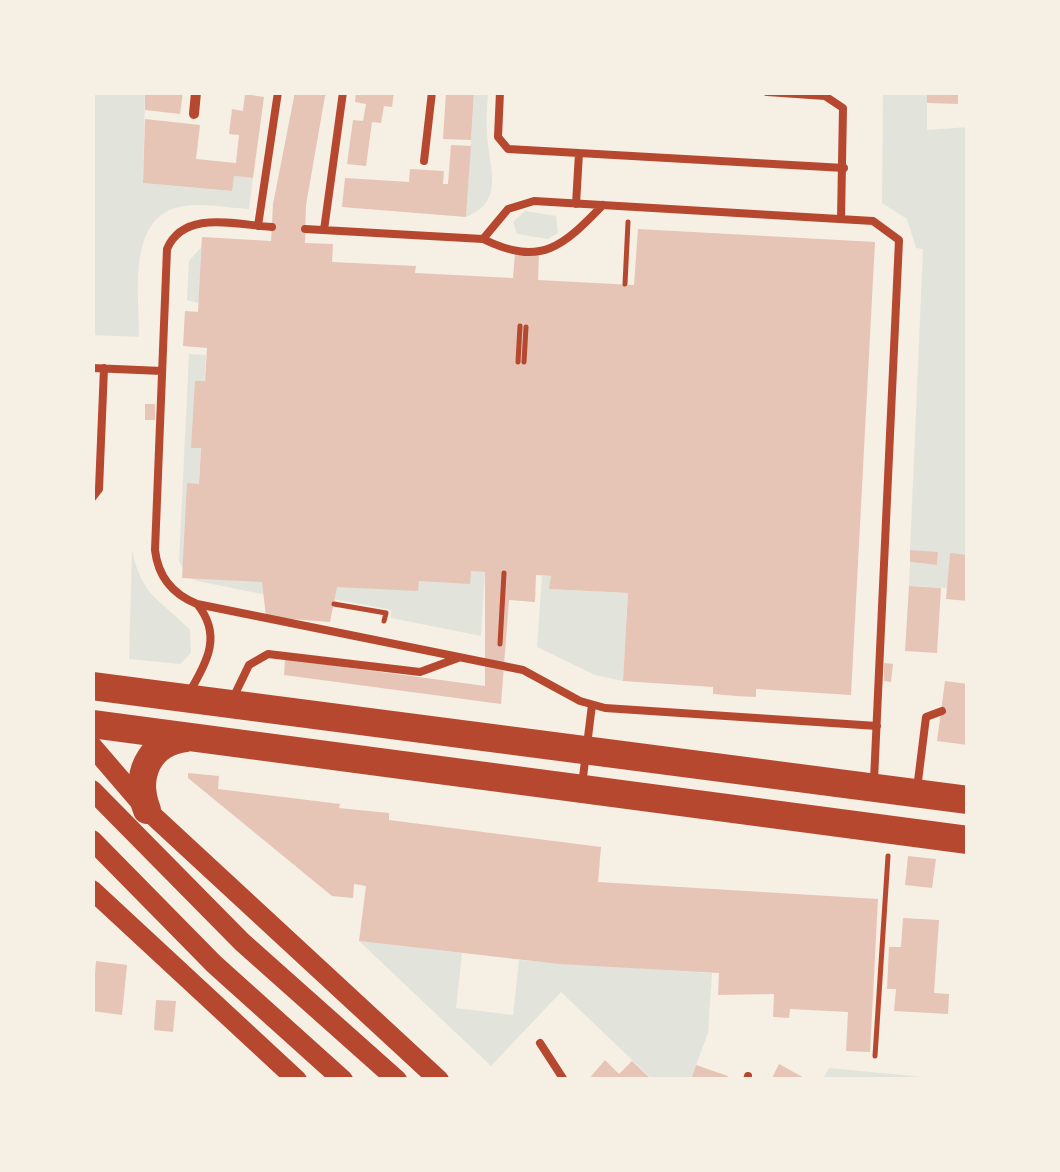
<!DOCTYPE html>
<html>
<head>
<meta charset="utf-8">
<style>
	body { margin:0 }
	#map { position:relative; width:1060px; height:1172px; overflow:hidden; background:#f6efe4; font-family:"Sofia Sans Condensed",sans-serif }
	canvas { display:block }
	.frame { position:absolute; inset:0; border:95px solid #f6efe4; pointer-events:none }
</style>
</head>
<body>
<div id="map">
<canvas width="1060" height="1172"></canvas>
<div class="frame"></div>
</div>
<script>
const c = document.querySelector('canvas').getContext('2d');
c.lineJoin = 'round';
function fill(path, color) { c.fillStyle = color; c.fill(path, 'evenodd'); }
function stroke(path, color, width, dash) { c.strokeStyle = color; c.lineWidth = width; c.lineCap = dash ? 'butt' : 'round'; c.setLineDash(dash || []); c.stroke(path); }
const green = new Path2D(`
	M93,93h52l-2,90 88,8 3,-15 19,2 -4,31c-22,-1 -48,-7 -70,-2 -53,12 -39,90 -40,130l-46,-2z
	M474,93h14c-1,13 -2,27 -1,40 1,32 20,68 -21,84z
	M883,93h44v37l41,-3v428l-18,-1 -3,34 -38,-2 1,-24 27,3 1,-12 -28,-3 13,-301 -7,-1 -9,-29 -25,-16z
	M525,211l31,5 2,17 -10,6 -31,-5 -4,-12z
	M203,245l6,61 -22,-6 2,-39z
	M189,354l17,1 -11,197 86,6 -9,38 -75,-15 -9,-4 -9,-16z
	M132,550c10,48 29,49 58,80l1,23 -11,11 -51,-5z
	M325,561l160,11 -4,64 -90,-18v-8l-68,-13z
	M542,576h9l-1,13 78,4 -5,88 -28,-6 -58,-28z
	M359,941l103,12 -6,55 57,7 6,-55 193,13 -4,60 -17,46h-39l-91,-87 -70,74z
	M829,1068l115,11h-121z`);
const building = new Path2D(`
	M145,92h38l-3,22 -35,-4z
	M295,92h35l-5,4 -19,109 -1,38 28,1 -1,18 84,4 -1,7 98,5 2,-25 24,1 -1,26 96,5 4,-56 237,13 -24,453 -95,-6v8l-20,-1 -23,-2v-7l-90,-6 5,-88 -79,-4 2,-13 -15,-1 -1,27 -26,-2 -8,104 -217,-29 1,-16 200,27v-114l-14,-1 -1,13 -51,-3 -1,10 -81,-4 -7,35 -64,-5 -4,-35 -80,-4 5,-95 12,1 2,-36h-10l4,-67h10l2,-33 -24,-2 2,-35 13,1 4,-75 69,4 2,-37z
	M356,92h38l-2,15 -8,-1 -3,17 -9,-1 -6,44 -19,-2 6,-44 10,1 3,-17 -11,-2z
	M446,92h28l-3,48 -28,-1z
	M927,92h31v12l-31,-1z
	M245,94l19,3 -11,81 -19,-2 -2,15 -89,-8 2,-64 55,6 -4,34 40,4 3,-28 -10,-1 3,-25 11,2z
	M451,145l20,1 -5,71 -124,-10 3,-29 64,4 1,-13 34,2 -1,13h5z
	M145,404h10v16h-10z
	M910,550l28,2 -1,13 -27,-3z
	M950,553l18,2v46l-22,-2z
	M909,586l32,2 -4,65 -32,-2z
	M884,663l9,1 -2,18 -7,-1z
	M945,681l23,3v61l-31,-4z
	M188,773l31,3 -1,13 122,15 -1,4 50,5v7l212,27 -3,35 280,17 -8,153 -24,-1 2,-39 -58,-3 -1,9 -16,-1 1,-23 -56,1 1,-22 -160,-9 -200,-23 7,-55 -12,-2 -1,14 -21,-2 -144,-118z
	M908,856l28,3 -4,29 -27,-3z
	M903,918l36,2 -5,73 15,1 -1,20 -54,-3 2,-22h-9l2,-42h12z
	M96,961l31,4 -5,50 -30,-4z
	M156,1000l20,1 -3,31 -19,-2z
	M605,1060l14,14 13,-13 20,19h-64z
	M779,1064l29,16h-37z
	M696,1065l32,11 -1,4h-36z`);
const path = new Path2D(`
	M625,284l3,-62
	M518,362l2,-36
	M524,362l2,-35
	M334,604l52,9 -2,8
	M500,644l4,-71
	M875,1056l13,-200`);
const service = new Path2D(`
	M500,92l-2,45 10,12 336,19
	M767,92l58,4 18,12 -2,111
	M424,161l8,-69
	M576,204l3,-51
	M258,226l20,-134
	M272,227c-35,-2 -88,-18 -105,22l-12,301c3,27 17,44 42,54l326,66 57,31 25,7 272,18
	M305,229l178,10c59,29 81,6 120,-34
	M324,230l19,-138
	M483,239l25,-30 26,-8 339,20 26,19 -25,540
	M92,368l70,3
	M92,498l7,-9 5,-121
	M190,691c18,-30 32,-57 7,-87
	M234,696l15,-31 19,-11 152,18 38,-14
	M582,785l10,-80
	M917,789l9,-72 16,-6
	M540,1043l24,37
	M747,1080l1,-4`);
const minor = new Path2D(`
	M194,114l2,-22`);
const secondary = new Path2D(`
	M92,746l55,64 292,270
	M92,790l150,152 155,138
	M92,840l122,124 129,116
	M92,890l205,190`);
const trunk = new Path2D(`
	M92,686l876,114
	M92,724l876,116
	M147,810c-13,-33 1,-68 39,-72`);
fill(green, '#e2e4dc');
fill(building, '#e6c5b7');
stroke(path, '#b5482f', 5);
stroke(service, '#b5482f', 8);
stroke(minor, '#b5482f', 10);
stroke(secondary, '#b5482f', 20);
stroke(trunk, '#b5482f', 28);
</script>
</body>
</html>
